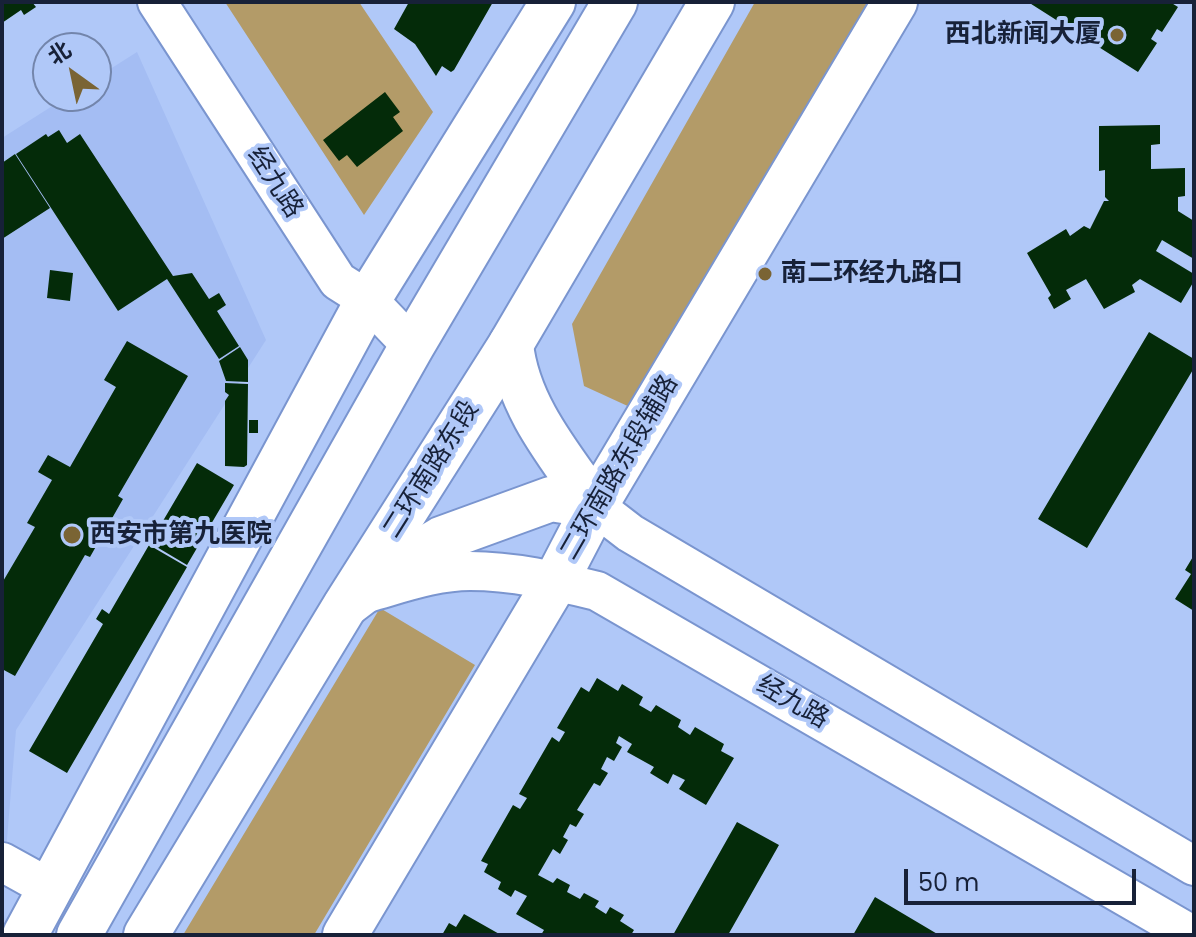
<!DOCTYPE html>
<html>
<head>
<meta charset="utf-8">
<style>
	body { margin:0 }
	#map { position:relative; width:1196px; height:937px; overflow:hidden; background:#b0c8f8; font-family:Poppins,"Noto Sans SC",sans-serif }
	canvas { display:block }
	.frame { position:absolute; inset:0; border:4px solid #172138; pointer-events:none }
	.north { position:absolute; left:32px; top:32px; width:80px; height:80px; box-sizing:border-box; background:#b0c8f8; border:2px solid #7385ab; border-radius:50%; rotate:327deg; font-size:22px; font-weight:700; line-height:32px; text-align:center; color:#172138 }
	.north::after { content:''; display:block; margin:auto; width:28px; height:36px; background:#7a6434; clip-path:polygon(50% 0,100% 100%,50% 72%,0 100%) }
	.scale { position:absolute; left:904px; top:869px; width:232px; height:36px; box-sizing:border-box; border:4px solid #172138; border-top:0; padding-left:10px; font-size:24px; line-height:28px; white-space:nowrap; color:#172138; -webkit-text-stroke:6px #b0c8f8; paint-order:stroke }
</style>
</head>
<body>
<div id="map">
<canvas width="1196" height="937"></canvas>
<div class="frame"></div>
<div class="north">北</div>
<div class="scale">50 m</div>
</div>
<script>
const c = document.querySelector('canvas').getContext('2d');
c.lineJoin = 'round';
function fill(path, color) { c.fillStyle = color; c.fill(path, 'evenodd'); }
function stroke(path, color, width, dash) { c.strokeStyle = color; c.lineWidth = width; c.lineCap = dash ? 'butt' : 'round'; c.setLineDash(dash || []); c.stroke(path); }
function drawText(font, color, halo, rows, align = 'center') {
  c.font = font + ' Poppins,"Noto Sans SC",sans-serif'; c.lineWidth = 8; c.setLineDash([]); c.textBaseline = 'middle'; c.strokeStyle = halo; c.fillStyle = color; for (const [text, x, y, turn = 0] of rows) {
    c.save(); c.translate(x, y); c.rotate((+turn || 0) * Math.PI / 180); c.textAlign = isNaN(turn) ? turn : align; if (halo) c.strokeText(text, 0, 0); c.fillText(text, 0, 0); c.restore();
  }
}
const built = new Path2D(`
	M137,52l129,288 -250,390 -14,170v-762l66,-42h28v-18z`);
const green = new Path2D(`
	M225,2h134l74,110 -69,103z
	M755,2h115l-238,406 -48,-22 -12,-62z
	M380,608l95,57 -161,270h-131z`);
const building = new Path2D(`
	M2,2h30l4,5 -12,8 -3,-5 -19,13z
	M409,2h84l-39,68 -3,2 -9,-6 -6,10 -21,-32 -21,-15z
	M1028,2h142l8,5 -16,25 -5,-3 -6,10 6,4 -19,29z
	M385,92l15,20 -7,5 10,14 -46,36 -10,-12 -8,6 -16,-21z
	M1160,125v19l-9,1v24l34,-1v28l-7,1v14l16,10v38l-32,-19 -6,11 38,23v7l-13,22 -41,-24 -8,6 3,7 -31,17 -18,-30 -20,11 5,9 -17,10 -6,-11 3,-3 -24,-42 39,-24 4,7 14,-10 6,3 14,-28h5l-4,-4v-27l-6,1v-45z
	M59,130l8,13 13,-9 93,142 19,-3 17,26 10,-6 7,12 -9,6 22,35 -20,13 -52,-80 -49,32 -102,-157 30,-20 2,3z
	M15,154l35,54 -48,31v-76z
	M50,270l23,3 -3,28 -23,-3z
	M1149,332l45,27v9l-107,180 -49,-29z
	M127,341l61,35 -70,120 5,3 -33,58 -5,-2 -70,121 -13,-7v-86l33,-56 -8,-4 25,-43 -14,-8 10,-17 22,12 46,-80 -12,-7z
	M240,347l8,13v22l-22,-1 -7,-20z
	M225,383l23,1 -1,81 -3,2 -19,-1v-65l4,-6 -4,-3z
	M249,420h9v13h-9z
	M197,463l37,22 -47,80 -37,-22z
	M149,545l38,22 -120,206 -38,-22 74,-127 -7,-5 6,-10 7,5z
	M1194,555v56l-19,-12 16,-25 -6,-4z
	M597,678l21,13 4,-7 21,13 -4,8 12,7 5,-7 25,15 -3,7 12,8 5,-8 29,17 -3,7 13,7 -28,47 -27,-16 6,-9 -12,-6 -5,10 -18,-11 4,-6 -27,-15 5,-8 -13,-8 -3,7 6,4 -8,14 -7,-4 -6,12 7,4 -8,13 -6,-3 -17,27 7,4 -8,13 -6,-3 -7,13 5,3 -8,14 -7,-5 -15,26 15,8 4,-5 13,7 -3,7 13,7 4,-6 15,8 -4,6 11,7 4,-7 14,8 -4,6 14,9 -3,5h-90l3,-5 -28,-16 11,-18 -12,-6 -4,7 -13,-8 3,-7 -17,-10 4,-8 -7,-3 32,-56 7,4 7,-11 -8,-4 33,-57 7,5 6,-10 -8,-4 24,-41 8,5z
	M737,822l42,23 -51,90h-55z
	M875,897l64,38h-86z
	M464,914l37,21h-59l7,-12 7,4z`);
const minor = new Path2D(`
	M157,2l181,279 30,19 44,46
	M595,506l35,27 564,333
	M367,593c33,-9 68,-22 103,-22 43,0 86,10 127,20l595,344
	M2,862l49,27`);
const major = new Path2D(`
	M511,344c6,62 50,113 84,162
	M346,605l55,-42 40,-24 110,-40 44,7
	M25,935l343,-635 185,-298
	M345,935l211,-354 39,-75 300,-504`);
const highway = new Path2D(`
	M79,935l333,-589 203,-344
	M146,935l199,-329 166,-262 201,-342`);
const markers = [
	[1117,35,8,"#7a6434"],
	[765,274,8,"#7a6434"],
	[72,535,10,"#7a6434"]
];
const poiNames = [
	["西北新闻大厦",1101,35,"right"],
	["南二环经九路口",781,274],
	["西安市第九医院",90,535]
];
const streetNames = [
	["经九路",274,183,57],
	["二环南路东段辅路",620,468,-60],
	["二环南路东段",432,470,-58],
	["经九路",792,703,30]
];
fill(built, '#a4bdf3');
fill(green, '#b39b68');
fill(building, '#042b09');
stroke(minor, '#7a95cf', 42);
stroke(major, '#7a95cf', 48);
stroke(highway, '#7a95cf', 48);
stroke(minor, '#fff', 38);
stroke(major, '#fff', 44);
stroke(highway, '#fff', 44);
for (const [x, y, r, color] of markers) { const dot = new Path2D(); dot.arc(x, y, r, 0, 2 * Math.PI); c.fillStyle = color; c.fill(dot); stroke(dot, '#b0c8f8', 3); }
drawText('bold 26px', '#172138', '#b0c8f8', poiNames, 'left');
drawText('26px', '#172138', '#b0c8f8', streetNames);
</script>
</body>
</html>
